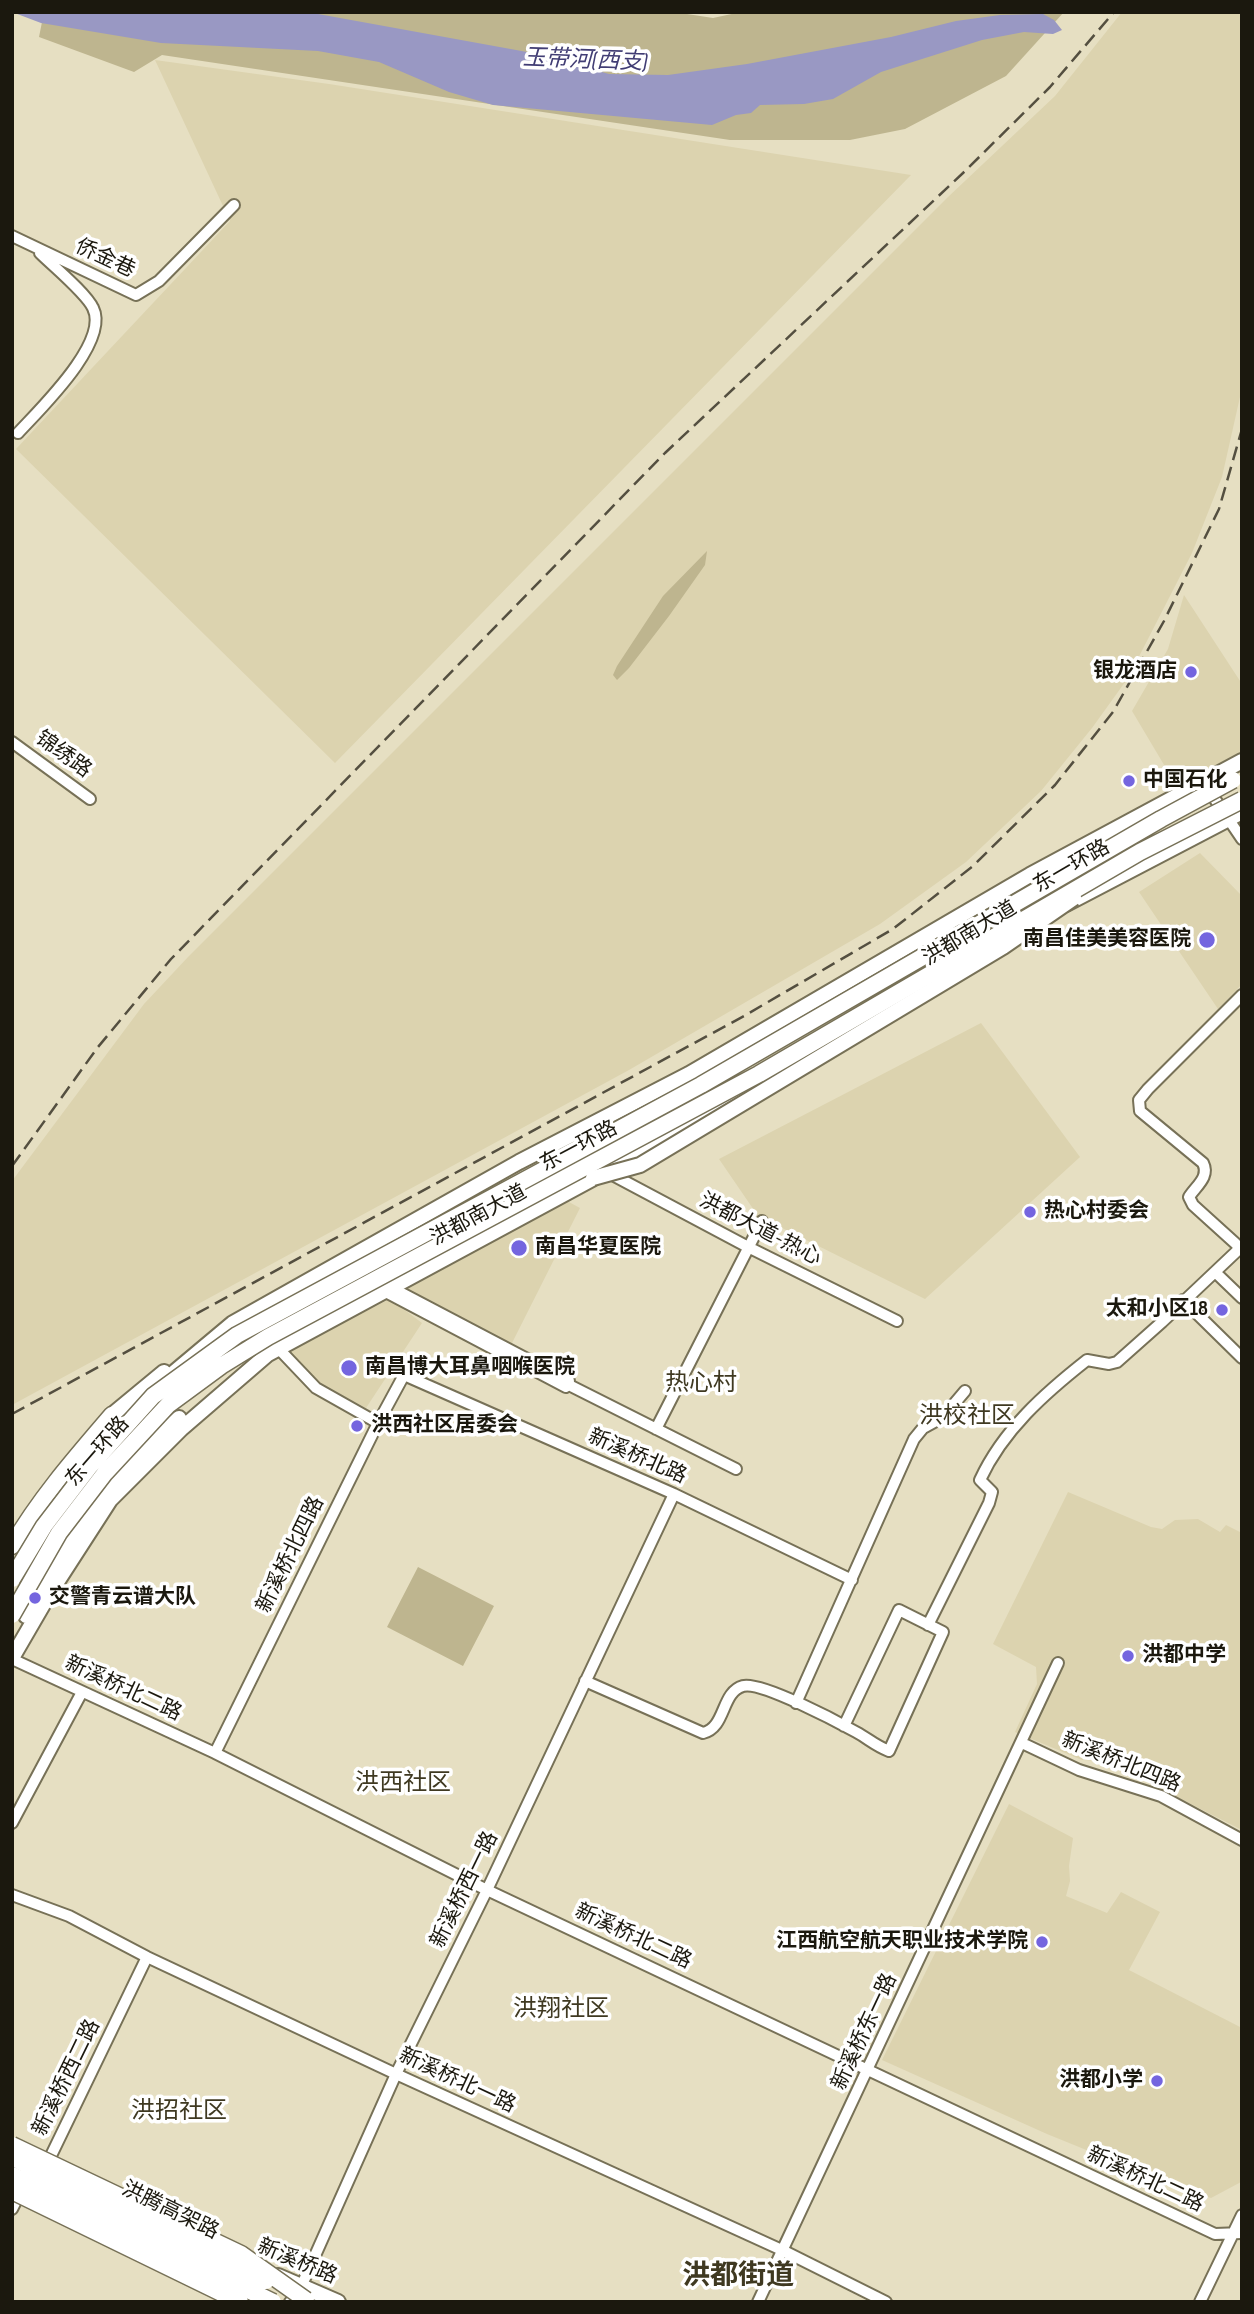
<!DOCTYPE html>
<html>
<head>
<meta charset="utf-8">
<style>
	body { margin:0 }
	#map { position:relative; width:1254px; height:2314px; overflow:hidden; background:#e6dfc2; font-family:"Sofia Sans Condensed",sans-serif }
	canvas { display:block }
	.frame { position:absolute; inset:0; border:14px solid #1b180e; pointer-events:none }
</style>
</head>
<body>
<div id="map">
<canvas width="1254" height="2314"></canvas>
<div class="frame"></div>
</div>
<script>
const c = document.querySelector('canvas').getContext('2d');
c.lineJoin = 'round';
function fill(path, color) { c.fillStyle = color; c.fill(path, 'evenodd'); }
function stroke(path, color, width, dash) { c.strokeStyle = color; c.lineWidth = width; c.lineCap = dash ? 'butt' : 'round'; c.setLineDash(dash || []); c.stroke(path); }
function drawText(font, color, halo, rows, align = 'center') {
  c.font = font + ' "Sofia Sans Condensed","Noto Sans SC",sans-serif'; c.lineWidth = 7; c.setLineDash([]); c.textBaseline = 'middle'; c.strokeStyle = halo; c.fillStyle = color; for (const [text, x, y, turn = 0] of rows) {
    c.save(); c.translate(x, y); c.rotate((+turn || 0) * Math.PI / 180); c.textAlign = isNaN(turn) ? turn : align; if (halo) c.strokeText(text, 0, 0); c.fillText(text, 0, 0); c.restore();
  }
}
const built = new Path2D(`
	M1122,12h120v376l-20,89 -30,76 -64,125 -36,50 -51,63 -75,71 -86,62 -251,146 -617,335v-224l132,-177 44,-47 760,-760 107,-101z
	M155,60l174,24 582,91 -576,588 -319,-314 214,-228z
	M1184,595l58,89v68l-66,33 -44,-74 36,-62z
	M1200,853l42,43v88l-24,25 -79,-117z
	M981,1023l99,134 -155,142 -167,-83 -39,-57z
	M567,1201l13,7 -69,137 -109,-58z
	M390,1299l32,24 -56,85 -44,-23 -33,-33 19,-12z
	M1068,1492l83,35 11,2 13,-9 23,-1 22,13 6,-7 16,8v297l-136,-69 -24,-1 -67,-28 22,-48 -1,-17 -43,-23z
	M1009,1804l64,34 -4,28 1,15 -4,15 41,17 14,-21 39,20 -31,58 113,58 -1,154 -30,16 -68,-25 -96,-39 -165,-74z`);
const green = new Path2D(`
	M44,12h630l39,6 28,-6h323l-58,64 -101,53 -55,11h-120l-568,-85 -28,17 -95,-35z
	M707,551l-2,14 -36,51 -40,52 -12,12 -4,-5 4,-9 46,-70z
	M418,1567l76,39 -31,60 -76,-39z`);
const water = new Path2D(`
	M12,12h295l231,42 71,20 59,1 79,-11 144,-27 65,-16 44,-6 43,-1 11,6 8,10 -9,4 -29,-2 -42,8 -101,32 -48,27 -29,5 -44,1 -9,8 -15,2 -24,10 -219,-20 -44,-13 -70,-30 -61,-11 -157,-8 -120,-20z`);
const minor = new Path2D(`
	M12,236l124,59 23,-14 75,-76
	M18,433c22,-24 92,-91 75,-125 -7,-15 -40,-42 -53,-55
	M12,742l78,57
	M1208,789l34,50
	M607,1172l141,75 149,74
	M1215,1272l27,26
	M384,1291l182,96 3,-6 -179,-94
	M1183,1300l59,58
	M277,1347l39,41 62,35
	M567,1384l169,85
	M656,1429l106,-208
	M928,1625l61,-122 3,-11 -12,-12c23,-50 65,-87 107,-120l22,4 8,-2 45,-40 75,-71 1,-5 -3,-3 -42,-38 -4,-8c7,-11 21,-20 14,-34l-63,-52 -1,-11 9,-11 94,-94
	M12,1659l203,94 272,137 728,344 27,-1
	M585,1681l118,52c23,-5 18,-41 40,-47 18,-5 95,36 113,46 13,7 18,13 33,19l54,-119 -44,-22 -55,116
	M796,1703l118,-264 9,-11 20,-11 22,-26
	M1022,1743l57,27 82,26 81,44
	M215,1753l163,-330 26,-48 270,119 178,86
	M12,1823l70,-131
	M12,1895l57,21 78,41 249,117 388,177 102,51
	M46,2166l101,-209
	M12,2209l10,-20
	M290,2302l7,-6 99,-222 91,-184 187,-396
	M758,2302l300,-639
	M1200,2302l42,-87`);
const major = new Path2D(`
	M1066,904l176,-92
	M159,1385l74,-62 286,-161 170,-88 341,-199 212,-114
	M112,1415l52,-43
	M26,1616c23,-41 47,-85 77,-122 22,-28 50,-52 76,-76
	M12,1658l36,-62 62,-96 71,-71 87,-75 324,-175 266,-154
	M278,2276l60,26`);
const highway = new Path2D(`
	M12,1546c28,-48 64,-89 100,-131`);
const rail = new Path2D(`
	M12,1166l86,-119 73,-88 494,-506 298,-280 87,-86 64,-75
	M12,1414l732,-398 149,-87 80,-63 82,-81 58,-73 51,-91 55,-112 23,-80`);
const majorBridge = new Path2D(`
	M593,1178l47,-13 363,-218 71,-49`);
const highwayBridge = new Path2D(`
	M12,1579l32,-53 46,-60 63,-70 84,-61 464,-250 460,-266 72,-39
	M12,1615l47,-82 46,-60 63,-68 53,-39 47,-29 491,-263 381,-222 102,-52
	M12,2145l229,109 65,46
	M16,2159l250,122
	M12,2175l261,127
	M12,2191l228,111`);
const markers = [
	[1191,672,7,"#7465df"],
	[1129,781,7,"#7465df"],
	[1207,940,9,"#7465df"],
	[1030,1212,7,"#7465df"],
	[519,1248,9,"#7465df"],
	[1222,1310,7,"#7465df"],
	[349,1368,9,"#7465df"],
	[357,1426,7,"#7465df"],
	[35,1598,7,"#7465df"],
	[1128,1656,7,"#7465df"],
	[1042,1942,7,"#7465df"],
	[1157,2081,7,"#7465df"]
];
const streetNames = [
	["侨金巷",105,259,25],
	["锦绣路",63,755,36],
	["东一环路",1072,867,-30],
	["洪都南大道",970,934,-31],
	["东一环路",579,1147,-28],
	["洪都南大道",479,1216,-28],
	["洪都大道-热心",760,1230,27],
	["东一环路",98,1452,-49],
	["新溪桥北路",637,1457,24],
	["新溪桥北四路",291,1555,-64],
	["新溪桥北二路",123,1689,25],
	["新溪桥北四路",1121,1763,22],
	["新溪桥西一路",465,1890,-64],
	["新溪桥北二路",633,1937,25],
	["新溪桥东一路",865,2032,-65],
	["新溪桥西二路",67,2078,-64],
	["新溪桥北一路",457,2081,25],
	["新溪桥北二路",1145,2180,25],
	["洪腾高架路",170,2211,26],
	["新溪桥路",297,2262,23]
];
const poiNames = [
	["银龙酒店",1177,672,"right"],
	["中国石化",1143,781],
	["南昌佳美美容医院",1191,940,"right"],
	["热心村委会",1044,1212],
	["南昌华夏医院",535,1248],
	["太和小区18",1208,1310,"right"],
	["南昌博大耳鼻咽喉医院",365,1368],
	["洪西社区居委会",371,1426],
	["交警青云谱大队",49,1598],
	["洪都中学",1142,1656],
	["江西航空航天职业技术学院",1028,1942,"right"],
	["洪都小学",1143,2081,"right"]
];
const waterNames = [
	["玉带河(西支)",585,61,2]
];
const quarterNames = [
	["热心村",701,1384],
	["洪校社区",967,1417],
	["洪西社区",403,1784],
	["洪翔社区",561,2010],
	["洪招社区",179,2112]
];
const districtNames = [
	["洪都街道",738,2277]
];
fill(built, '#dcd3af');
fill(green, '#beb58f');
fill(water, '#9998c3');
stroke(minor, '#777157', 14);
stroke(major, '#777157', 18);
stroke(highway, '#777157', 19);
stroke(minor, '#fff', 10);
stroke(major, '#fff', 14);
stroke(highway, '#fff', 16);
stroke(rail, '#544f40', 2.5, [14, 7]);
stroke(majorBridge, '#777157', 18, []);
stroke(highwayBridge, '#777157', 19, []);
stroke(majorBridge, '#fff', 14);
stroke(highwayBridge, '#fff', 16);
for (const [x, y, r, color] of markers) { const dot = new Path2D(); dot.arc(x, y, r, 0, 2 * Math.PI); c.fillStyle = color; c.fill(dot); stroke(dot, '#fff', 2.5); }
drawText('21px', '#1b180e', '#fff', streetNames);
drawText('bold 21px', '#1b180e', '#fff', poiNames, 'left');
drawText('italic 23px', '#413d74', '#fff', waterNames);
drawText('24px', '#3f3921', '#fff', quarterNames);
drawText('bold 28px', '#3f3921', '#fff', districtNames);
</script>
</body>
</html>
